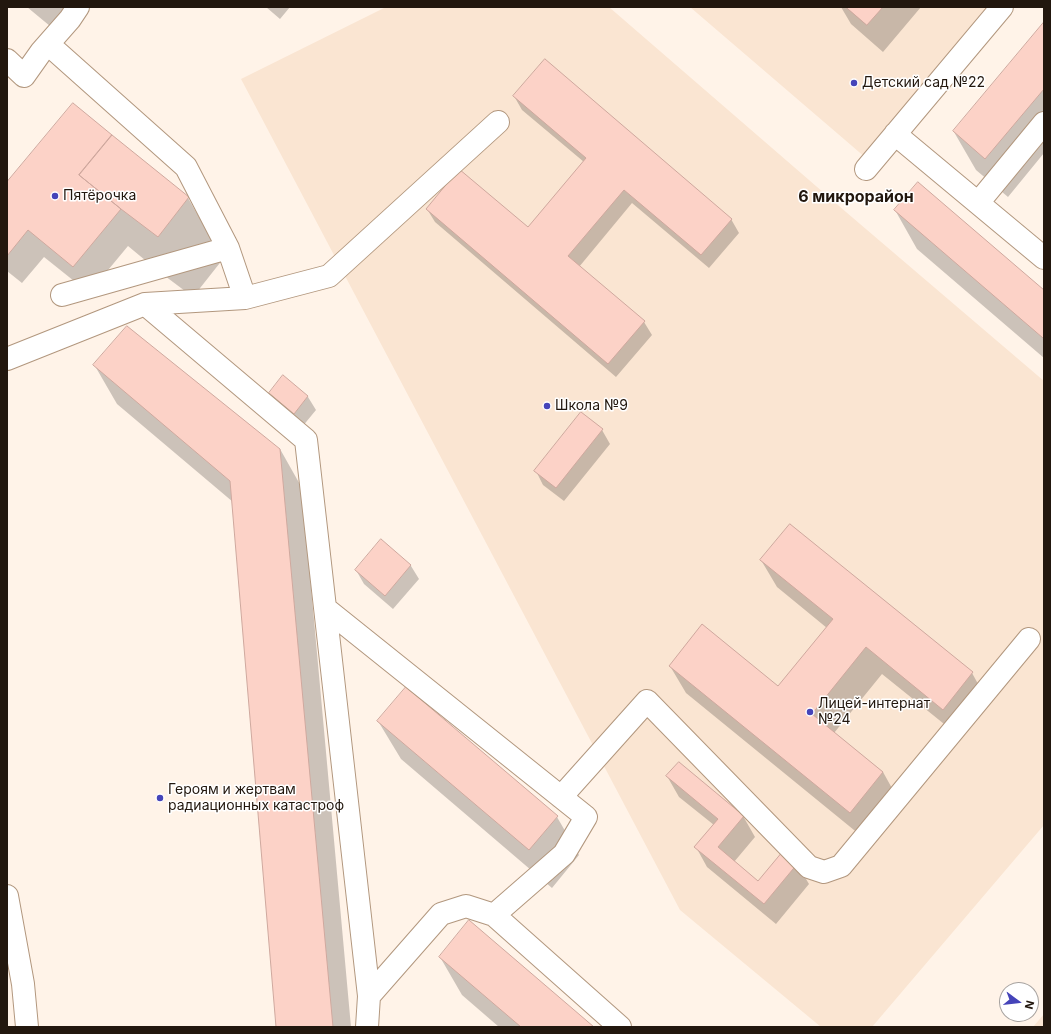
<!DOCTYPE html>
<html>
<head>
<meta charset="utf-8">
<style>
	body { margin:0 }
	#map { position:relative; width:1051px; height:1034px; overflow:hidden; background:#fff3e8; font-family:Inter,sans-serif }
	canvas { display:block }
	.frame { position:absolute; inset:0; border:8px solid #22170e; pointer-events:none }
	.north { position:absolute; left:999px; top:982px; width:40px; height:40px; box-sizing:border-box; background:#fff; border:1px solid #a7a29f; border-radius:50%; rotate:105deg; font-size:11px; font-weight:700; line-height:16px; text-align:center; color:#22170e }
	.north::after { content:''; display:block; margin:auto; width:14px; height:18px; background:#4544b9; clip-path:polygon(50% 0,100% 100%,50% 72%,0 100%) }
</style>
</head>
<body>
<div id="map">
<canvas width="1051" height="1034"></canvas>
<div class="frame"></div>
<div class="north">N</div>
</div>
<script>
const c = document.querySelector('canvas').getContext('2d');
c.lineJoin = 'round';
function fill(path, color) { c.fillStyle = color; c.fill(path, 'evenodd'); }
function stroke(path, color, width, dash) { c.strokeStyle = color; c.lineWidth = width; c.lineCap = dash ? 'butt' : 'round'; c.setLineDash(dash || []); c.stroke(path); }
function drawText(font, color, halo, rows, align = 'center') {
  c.font = font + ' Inter,sans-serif'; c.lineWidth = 3; c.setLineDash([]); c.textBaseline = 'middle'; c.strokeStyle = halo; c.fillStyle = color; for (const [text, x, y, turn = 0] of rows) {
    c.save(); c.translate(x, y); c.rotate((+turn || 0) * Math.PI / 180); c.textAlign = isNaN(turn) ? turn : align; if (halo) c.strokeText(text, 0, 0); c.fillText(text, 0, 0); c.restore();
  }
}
const built = new Path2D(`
	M386,7h223l237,205 198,169v444l-172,202h-51l-141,-117 -439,-831z
	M690,7h303l-127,151z
	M1044,1014v13h-11z`);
const shadow = new Path2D(`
	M27,7h49l-20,24z
	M266,7h24l-10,12z
	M841,7h80l-38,45 -32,-28z
	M1044,23v130l-36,44 -32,-27 -22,-38z
	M514,96l217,123 8,14 -30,35 -77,-65 -53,64 65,55 8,13 -36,42 -181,-155 -8,-13 101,19 56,-66 -62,-52z
	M7,183l181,15 35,61 -30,38 -36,-27 -29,-24 -39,47 -45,-36 -22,26 -15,-12z
	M895,210l149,81v67l-127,-109z
	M95,366l185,83 22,39 49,539h-74l-44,-525 -116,-98z
	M283,377l25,20 8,13 -14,17 -24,-20 -8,-14z
	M602,430l8,14 -46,57 -21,-16 -7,-14z
	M381,541l30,25 8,13 -26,30 -29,-25 -8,-14z
	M761,560l211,113 15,27 -28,36 -77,-62 -48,59 49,39 15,27 -33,40 -179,-146 -16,-27 109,22 48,-60 -50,-41z
	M406,688l151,129 22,38 -27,33 -151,-129 -23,-38z
	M667,776l76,40 12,21 -21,25 24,20 39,-18 12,20 -33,40 -69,-57 -11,-20 18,-22 -35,-28z
	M440,957l153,70h-94l-37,-32z`);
const building = new Path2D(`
	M846,7h37l-16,18z
	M1044,22v67l-59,70 -32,-28z
	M545,59l187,160 -31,36 -77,-65 -56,66 77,65 -37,43 -182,-155 33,-40 69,58 58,-69 -73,-62z
	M73,103l39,32 -33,40 42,34 -48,58 -45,-37 -21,26v-74z
	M112,135l77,62 -31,40 -37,-28 -42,-34z
	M918,182l126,108v47l-1,1 -149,-128z
	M127,326l153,123 53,578h-57l-46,-546 -137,-116z
	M283,375l25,21 -14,18 -25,-21z
	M581,412l22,17 -47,59 -22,-17z
	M790,524l183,148 -30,38 -77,-63 -54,67 71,58 -33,41 -181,-147 33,-42 76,62 55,-67 -73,-59z
	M381,539l30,26 -26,31 -30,-26z
	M406,687l152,129 -29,34 -152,-129z
	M679,762l65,54 -26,31 40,34 25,-30 15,12 -34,41 -70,-57 24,-28 -52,-43z
	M469,920l125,107h-73l-82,-70z`);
const minor = new Path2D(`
	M48,44l138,123 42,81 17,50
	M7,60l17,16 17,-24 29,-33 8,-12
	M895,134l149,124
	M866,169l136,-162
	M978,203l66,-80
	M62,295l166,-47
	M145,304l100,-6 84,-22 169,-154
	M7,359l138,-55 161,136 63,556 -2,31
	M325,608l261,209 -22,37 -70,61 -28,-9 -25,8 -72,82
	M561,797l86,-96 162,166 15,5 17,-6 188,-227
	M7,896l16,88 4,43
	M494,915l126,112`);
const markers = [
	[854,83,4,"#4544b9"],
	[55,196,4,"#4544b9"],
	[547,406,4,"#4544b9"],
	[810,712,4,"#4544b9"],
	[160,798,4,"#4544b9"]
];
const poiNames = [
	["Детский сад №22",862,83],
	["Пятёрочка",63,196],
	["Школа №9",555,406],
	["Лицей-интернат",818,704],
	["№24",818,720],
	["Героям и жертвам",168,790],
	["радиационных катастроф",168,806]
];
const quarterNames = [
	["6 микрорайон",856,197]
];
fill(built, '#fae5d2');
fill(shadow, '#0003');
fill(building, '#fcd2c7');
stroke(building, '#cfa89e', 1);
stroke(minor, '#b2977e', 24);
stroke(minor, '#fff', 22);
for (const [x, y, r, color] of markers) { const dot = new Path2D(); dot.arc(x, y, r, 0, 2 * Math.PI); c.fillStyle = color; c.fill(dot); stroke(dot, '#fff', 1.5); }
drawText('14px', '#22170e', '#fff', poiNames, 'left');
drawText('bold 16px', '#22170e', '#fff', quarterNames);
</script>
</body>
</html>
